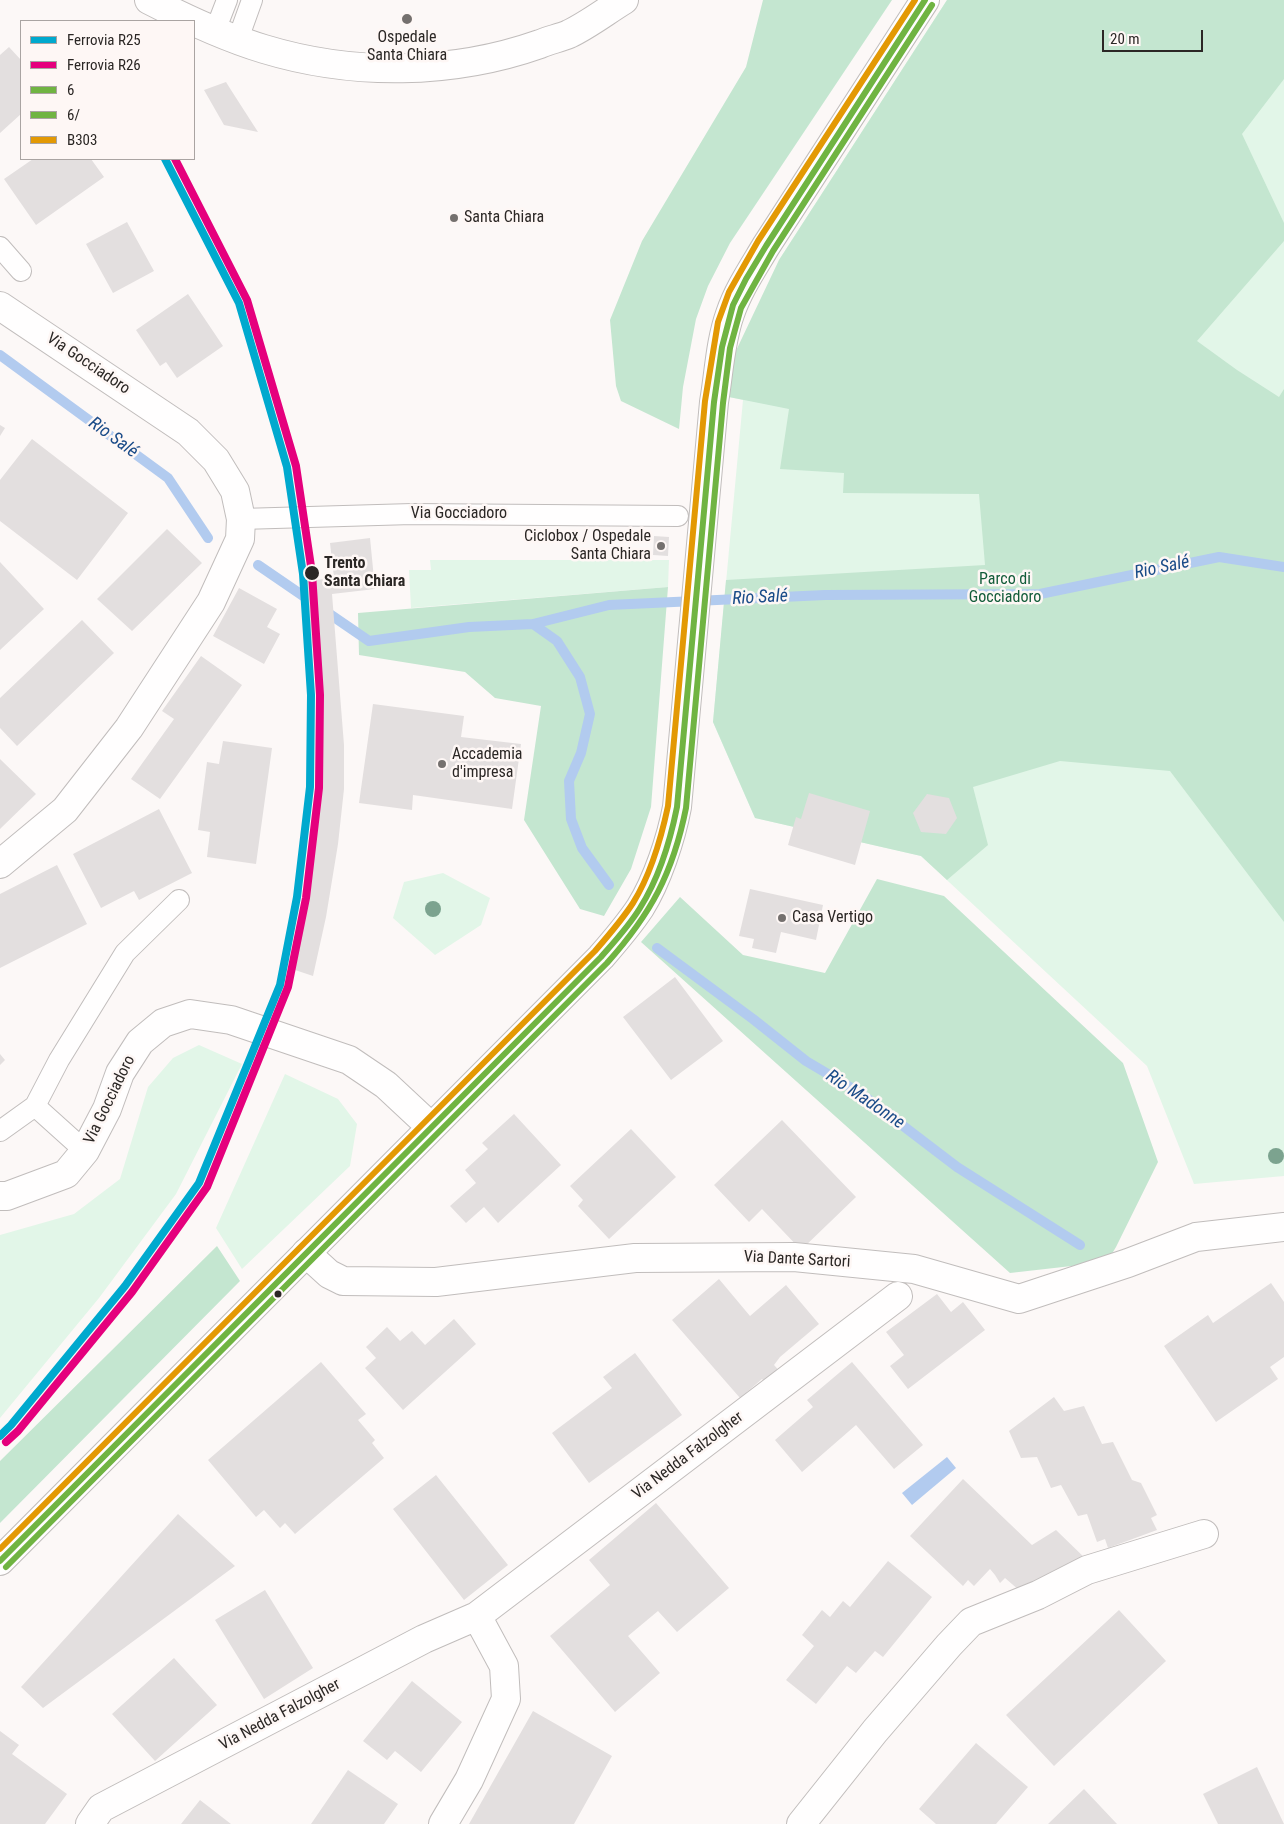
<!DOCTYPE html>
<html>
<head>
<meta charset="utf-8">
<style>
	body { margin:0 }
	#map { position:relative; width:1284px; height:1824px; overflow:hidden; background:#fcf8f7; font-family:"Roboto Condensed",sans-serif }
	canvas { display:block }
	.legend { position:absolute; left:20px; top:20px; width:175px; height:140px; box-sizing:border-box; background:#fef7f5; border:1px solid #aaa4a2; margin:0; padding:6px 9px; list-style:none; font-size:15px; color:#2b2725 }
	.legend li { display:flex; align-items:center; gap:10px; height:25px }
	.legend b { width:25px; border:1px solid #aaa4a2 }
	.scale { position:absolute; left:1102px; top:30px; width:101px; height:22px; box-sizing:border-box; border:2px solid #2b2725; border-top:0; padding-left:6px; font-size:15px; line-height:18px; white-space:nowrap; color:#2b2725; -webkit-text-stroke:4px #fef7f5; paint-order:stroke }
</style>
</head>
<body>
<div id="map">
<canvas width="1284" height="1824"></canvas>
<ul class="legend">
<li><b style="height:6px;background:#00a9ce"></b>Ferrovia R25</li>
<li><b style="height:6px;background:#e5007d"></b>Ferrovia R26</li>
<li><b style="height:6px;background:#70b442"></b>6</li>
<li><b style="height:6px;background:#70b442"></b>6/</li>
<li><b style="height:6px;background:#e39904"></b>B303</li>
</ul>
<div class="scale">20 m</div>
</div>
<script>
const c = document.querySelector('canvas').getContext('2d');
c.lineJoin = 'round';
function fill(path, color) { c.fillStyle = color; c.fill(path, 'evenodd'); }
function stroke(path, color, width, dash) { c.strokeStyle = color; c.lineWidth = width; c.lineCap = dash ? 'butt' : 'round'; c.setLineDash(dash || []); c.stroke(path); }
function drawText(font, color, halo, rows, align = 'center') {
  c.font = font + ' "Roboto Condensed",sans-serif'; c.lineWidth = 5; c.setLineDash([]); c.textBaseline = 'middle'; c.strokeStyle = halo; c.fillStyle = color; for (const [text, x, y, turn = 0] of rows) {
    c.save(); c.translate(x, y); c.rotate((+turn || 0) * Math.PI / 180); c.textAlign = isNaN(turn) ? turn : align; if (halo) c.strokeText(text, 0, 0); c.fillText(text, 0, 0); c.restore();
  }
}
const green = new Path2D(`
	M947,0h337v1176l-90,8 -47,-118 -226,-210 -166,-38 -42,-96 30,-322 -19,-4 55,-136z
	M430,560h239l-1,27 -257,21 -2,-38h22z
	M443,873l47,25 -9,27 -46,30 -42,-37 11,-36z
	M199,1045l43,19 -66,130 -77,104 -99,120v-183l74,-21 46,-35 28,-92 25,-29z
	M285,1074l53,25 19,25 -7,42 -108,103 -26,-41z`);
const forest = new Path2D(`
	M763,0h129l-162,243 -22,43 -12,33 -13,68 -4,42 -58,-28 -5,-15 -6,-66 32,-79 104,-174z
	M947,0h337v79l-42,55 42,89v18l-87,100 40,29 42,27 5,-8v533l-114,-151 -110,-10 -87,26 15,58 -41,35 -26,-24 -166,-38 -42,-96 13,-142 259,-15 -6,-71 -136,-1 1,-20 -64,-4 9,-60 -65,-13 9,-39 46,-97z
	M668,587l-17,220 -20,62 -27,47 -24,-7 -56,-89 17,-114 -46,-8 -30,-26 -106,-17 -1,-42z
	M877,879l67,17 179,167 35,99 -42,85 -9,15 -97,11 -369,-331 39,-45 63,58 82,18z
	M217,1246l23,35 -240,242v-62z`);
const water = new Path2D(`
	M947,1457l9,11 -44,37 -10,-12z`);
const stream = new Path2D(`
	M0,355l168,123 40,60
	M258,565l111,76 100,-14 64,-3 76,-19 216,-10 215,-1 179,-37 65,10
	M533,624l24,17 23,36 10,37 -9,39 -12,28 2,38 11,29 27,37
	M657,948l96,71 53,42 54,32 97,74 123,78`);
const building = new Path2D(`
	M9,47l12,13v54l-21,19v-78z
	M226,82l5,8 27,42 -34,-7 -20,-35z
	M33,159h58l13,18 -68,48 -32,-46z
	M127,222l27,49 -41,22 -27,-49z
	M188,294l35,52 -46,32 -11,-16 -6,4 -24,-36z
	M0,425l5,3 -5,8z
	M32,439l96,74 -51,67 -77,-59v-41z
	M167,529l35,34 -70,68 -35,-32z
	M654,536l15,1 -1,19 -15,-1z
	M370,538l5,51 -43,5 12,151v44l-6,55 -12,73 -13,59 -24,-8 17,-84 7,-60 5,-96 -1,-40 -12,-107 29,-3 -4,-35z
	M0,562l44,47 -44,41z
	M239,588l38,21 -10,18 13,7 -16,30 -51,-28z
	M82,620l32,33 -97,93 -17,-18v-30z
	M201,656l41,29 -82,114 -29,-20 43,-60 -12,-8z
	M373,704l91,12 -3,21 60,7 -9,65 -99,-14 -1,15 -53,-7z
	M223,741l49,7 -16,116 -49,-7 3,-25 -12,-2 9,-68 12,2z
	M0,759l36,35 -36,35z
	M809,793l61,18 -15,54 -67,-20 8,-28 5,2z
	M927,794l22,4 8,20 -11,16 -25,-2 -8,-19z
	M159,809l33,64 -53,27 -5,-9 -33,17 -28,-54z
	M57,865l30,59 -87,44v-74z
	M750,889l73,16 -7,35 -35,-8 -5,21 -24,-5 2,-9 -15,-3z
	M675,977l48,64 -52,39 -48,-63z
	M0,1054l5,6 -5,5z
	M514,1114l47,51 -63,58 -14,-16 -18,16 -16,-17 26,-23 -11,-13 23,-21 -6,-6z
	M782,1120l74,77 -55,53 -39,-41 -13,13 -35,-37z
	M631,1129l45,48 -67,62 -31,-33 5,-6 -13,-14z
	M719,1279l31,37 36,-31 33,39 -39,33 -6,8 10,11 -14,12 -8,-9 -22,19 -68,-78z
	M1271,1283l13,19v55l-14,10 8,12 -62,43 -52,-76 44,-31 5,8z
	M937,1294l14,18 12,-10 22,28 -77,59 -18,-23 14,-11 -18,-23z
	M454,1319l22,25 -73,66 -38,-42 11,-10 -10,-11 21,-20 13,14 12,-10 13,14z
	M635,1353l47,62 -93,68 -37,-50 60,-45 -9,-11z
	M321,1362l45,52 -8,6 17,20 -3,3 12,15 -89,76 -10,-11 -5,5 -16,-18 -8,7 -48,-57z
	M852,1362l71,83 -29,24 -38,-44 -54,47 -27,-32 38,-33 -6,-7z
	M1054,1397l10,14 20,-5 18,38 11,-2 19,38 9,3 16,32 -6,3 6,12 -49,18 -3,-9 -8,3 -10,-28 -9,2 -17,-31 -10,3 -14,-31 -16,1 -12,-27z
	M436,1475l72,90 -44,35 -71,-91z
	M963,1479l69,66 24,-15 32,31 -68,30 -15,-13 -5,5 -5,-8 -5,-6 -16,17 -6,-6 -5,6 -53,-50z
	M656,1503l73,85 -52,44 -19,-21 -30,25 32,37 -45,39 -65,-76 60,-51 -21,-25z
	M178,1514l57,52 -192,142 -22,-21z
	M888,1561l44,36 -49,60 -8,-6 -19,22 -9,-7 -31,38 -30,-24 28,-34 -12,-11 20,-25 8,7 13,-16 7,6z
	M265,1590l48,78 -49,31 -49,-79z
	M1119,1610l47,51 -112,105 -48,-51z
	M174,1658l43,47 -62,56 -43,-47z
	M412,1681l50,41 -41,50 -26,-21 -8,9 -24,-19z
	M533,1711l79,45 -38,68h-105z
	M0,1731l19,14 -7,9 55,40 -22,30h-45z
	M976,1743l52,44 -32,37h-60l-17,-15z
	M1257,1767l27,57h-66l-15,-30z
	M348,1770l50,34 -14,20h-73z
	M1084,1789l33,35h-69z
	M200,1800l31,24h-50z`);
const lane = new Path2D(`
	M215,31l12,-31
	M238,39l14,-39
	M0,247l21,24
	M241,519l171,-5 266,2
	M0,1131l35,-25
	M85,1151l-50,-45 24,-46 66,-107 54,-53`);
const street = new Path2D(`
	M149,0c37,19 75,37 115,49 89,27 188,26 276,-5 9,-4 20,-6 29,-10 19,-9 37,-23 55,-34
	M306,1253l23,21 14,7 93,1 199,-24 159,-1 120,12 105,30 109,-36 68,-26 88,-10
	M90,1824l11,-16 323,-169 53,-23 421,-320
	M443,1824l26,-44 37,-81 -2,-33 -27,-50
	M801,1824l74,-93 74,-86 22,-23 67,-27 49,-25 117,-36`);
const secondary = new Path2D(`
	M0,306l188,126 28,28 19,31 6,28 -1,20 -29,63 -82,126 -64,82 -65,54
	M0,1196h7l59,-22 19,-23 22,-42 13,-36 20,-31 23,-19 27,-9 41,6 118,40 37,25 45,42
	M0,1561l601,-604c14,-16 27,-31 39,-49 17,-27 31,-69 37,-101l37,-405c5,-29 6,-60 16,-88 8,-24 23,-46 36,-68l159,-246`);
const bus1 = new Path2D(`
	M0,1561l601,-604c14,-16 28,-31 39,-49 19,-30 30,-66 37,-101l37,-405 8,-55 11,-42 13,-26 20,-33 159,-246`);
const bus2 = new Path2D(`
	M6,1567l601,-604c44,-49 66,-90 79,-155l37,-405 7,-55 11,-40 32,-57 159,-246`);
const bus3 = new Path2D(`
	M0,1549l595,-598c13,-15 27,-31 38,-48 18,-29 28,-64 35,-97l37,-405 13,-79 11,-30 29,-51 157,-241`);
const rail1 = new Path2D(`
	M0,1436l11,-11 114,-139 74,-103 81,-198 17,-88 13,-110 1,-92 -8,-121 -16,-107 -48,-164 -74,-144`);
const rail2 = new Path2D(`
	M6,1442l12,-11 114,-139 75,-105 81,-200 18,-89 13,-110 1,-93 -8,-122 -16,-107 -49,-166 -72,-141`);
const trees = [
	[433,909],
	[1276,1156]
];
const markers = [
	[407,19,6,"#74706e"],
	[454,218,5,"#74706e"],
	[661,546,5,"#74706e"],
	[312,573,8,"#2b2725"],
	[442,764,5,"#74706e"],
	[782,918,5,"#74706e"],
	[278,1294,4.5,"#2b2725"]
];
const poiNames = [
	["Ospedale",407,38,"center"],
	["Santa Chiara",407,56,"center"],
	["Santa Chiara",464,218],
	["Ciclobox / Ospedale",651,537,"right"],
	["Santa Chiara",651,555,"right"],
	["Accademia",452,755],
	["d'impresa",452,773],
	["Casa Vertigo",792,918]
];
const streetNames = [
	["Via Gocciadoro",88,364,34],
	["Via Gocciadoro",459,514],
	["Via Gocciadoro",110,1100,-64],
	["Via Dante Sartori",797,1260,3],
	["Via Nedda Falzolgher",688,1456,-37],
	["Via Nedda Falzolgher",280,1715,-28]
];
const stopNames = [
	["Trento",324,564],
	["Santa Chiara",324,582]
];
const parkNames = [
	["Parco di",1005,580],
	["Gocciadoro",1005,598]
];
const waterNames = [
	["Rio Salé",113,438,36],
	["Rio Salé",1162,568,-12],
	["Rio Salé",760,598,-3],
	["Rio Madonne",865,1100,34]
];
fill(green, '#e2f6e8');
fill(forest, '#c4e6d0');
fill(water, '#b2cbef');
stroke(stream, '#b2cbef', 10);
fill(building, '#e3dfdf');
stroke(lane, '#c1bdbc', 22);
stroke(street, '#c1bdbc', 30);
stroke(secondary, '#c1bdbc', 30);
stroke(lane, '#fffefe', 20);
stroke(street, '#fffefe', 28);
stroke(secondary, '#fffefe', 28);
stroke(bus1, '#70b442', 6);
stroke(bus2, '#70b442', 6);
stroke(bus3, '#e39904', 6);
stroke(rail1, '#00a9ce', 8);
stroke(rail2, '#e5007d', 8);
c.fillStyle = '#7ca38f';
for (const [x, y] of trees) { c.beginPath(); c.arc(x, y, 8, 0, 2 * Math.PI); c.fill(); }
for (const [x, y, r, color] of markers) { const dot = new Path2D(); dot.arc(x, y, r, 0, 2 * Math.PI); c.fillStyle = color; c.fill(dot); stroke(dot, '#fef7f5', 2); }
drawText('16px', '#2b2725', '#fef7f5', poiNames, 'left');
drawText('16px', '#2b2725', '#fef7f5', streetNames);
drawText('bold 16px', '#2b2725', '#fef7f5', stopNames, 'left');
drawText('16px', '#135d3a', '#fef7f5', parkNames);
drawText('italic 18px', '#1a4b88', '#fef7f5', waterNames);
</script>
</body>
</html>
